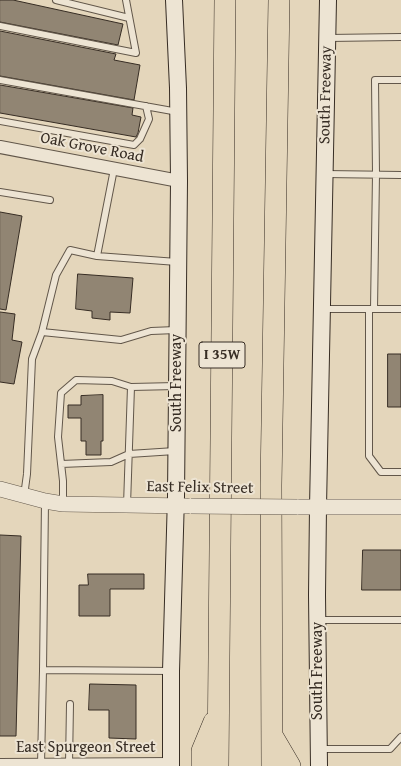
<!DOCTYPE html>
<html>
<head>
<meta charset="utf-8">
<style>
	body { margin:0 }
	canvas { display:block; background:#e4d6bb }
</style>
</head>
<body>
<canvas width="401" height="766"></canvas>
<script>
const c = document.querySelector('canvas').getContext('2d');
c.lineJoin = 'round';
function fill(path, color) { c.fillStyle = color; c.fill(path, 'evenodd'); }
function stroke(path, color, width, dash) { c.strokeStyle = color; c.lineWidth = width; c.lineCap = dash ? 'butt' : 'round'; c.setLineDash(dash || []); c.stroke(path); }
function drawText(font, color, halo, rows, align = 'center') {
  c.font = font + ' "Gentium Book Plus",serif'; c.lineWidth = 4; c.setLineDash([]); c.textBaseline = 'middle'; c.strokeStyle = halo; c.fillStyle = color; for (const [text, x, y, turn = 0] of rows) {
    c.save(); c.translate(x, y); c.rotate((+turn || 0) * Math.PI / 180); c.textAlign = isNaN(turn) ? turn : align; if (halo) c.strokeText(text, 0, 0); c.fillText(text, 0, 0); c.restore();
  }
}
const building = new Path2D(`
	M0,0h13l110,24 -5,21 -118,-23z
	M0,31l116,23 -2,6 26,5 -6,35 -134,-24z
	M0,85l133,23 -1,7 9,2 -3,16 -2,4 -136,-24z
	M0,212l22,4 -16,94 -6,-1z
	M78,274l55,4 -3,35 -20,-1v8l-18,-2v-7l-16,-2z
	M0,312l15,2 -3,26 10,2 -8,42 -14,-2z
	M388,354h13v53h-13z
	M103,395v46h-2v14h-15v-14h-5v-23h-13v-13h13v-9z
	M0,535l21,1 -5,200h-16z
	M363,550h38v40h-39z
	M88,574h56v15h-34v27h-31v-31h9z
	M90,684l46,1v54l-27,-1v-28h-20z`);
const service = new Path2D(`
	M56,0l73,18
	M0,26l136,27 -10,-53
	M328,38l73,-1
	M0,80l178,32
	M0,121l134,24 6,-6 9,-20 -3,-13
	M114,169l-17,87 80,6
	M325,174l76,1
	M0,192l50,8
	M97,256l-27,-6 -14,25 -14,57 79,8 30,-9 25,-1
	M322,309h79
	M369,309v147l12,16h20
	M374,309l2,-135 -1,-94h26
	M61,464l50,-2 18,-8 46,-3
	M24,496l3,-22 5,-115 10,-27
	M63,503v-22l-5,-44 3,-44 15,-13 36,1 19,6 45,-1
	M127,505l4,-118
	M319,620h82
	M43,670l2,-169
	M320,749h70l11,-12
	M69,764l1,-60
	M41,765l2,-95 128,1`);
const minor = new Path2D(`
	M0,147l179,34
	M0,765l171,-1`);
const tertiary = new Path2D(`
	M0,489l45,12 18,3 124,2
	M297,507h104`);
const secondary = new Path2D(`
	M171,766v-95l5,-175 3,-315 -1,-93 -4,-88
	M319,766l-2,-171 1,-88 10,-507`);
const motorway = new Path2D(`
	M273,737l17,29
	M202,766v-15l12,-29
	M218,766l7,-766
	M272,766l-1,-281 8,-485`);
const tertiaryBridge = new Path2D(`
	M191,506l106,1`);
const shields = [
	[222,355,46]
];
const shieldNames = [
	["I 35W",222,355]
];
const streetNames = [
	["South Freeway",326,95,-89],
	["Oak Grove Road",92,148,11],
	["South Freeway",177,383,-90],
	["East Felix Street",200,488,1],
	["South Freeway",318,671,-90],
	["East Spurgeon Street",86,748]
];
fill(building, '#918573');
stroke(building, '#372d24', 1);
stroke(service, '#62574a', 8);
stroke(minor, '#62574a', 14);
stroke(tertiary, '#62574a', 16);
stroke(secondary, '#372d24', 18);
stroke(motorway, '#372d24', 22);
stroke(service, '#ede4d3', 6);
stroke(minor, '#ede4d3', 12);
stroke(tertiary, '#ede4d3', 15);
stroke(secondary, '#ede4d3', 16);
stroke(motorway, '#e4d6bb', 21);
stroke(tertiaryBridge, '#62574a', 16, []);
stroke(tertiaryBridge, '#ede4d3', 15);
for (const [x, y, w] of shields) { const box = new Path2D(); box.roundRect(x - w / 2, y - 13, w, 26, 3); c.fillStyle = '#ede4d3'; c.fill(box); stroke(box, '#372d24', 1); }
drawText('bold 15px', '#372d24', null, shieldNames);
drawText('16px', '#372d24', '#ede4d3', streetNames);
</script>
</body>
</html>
